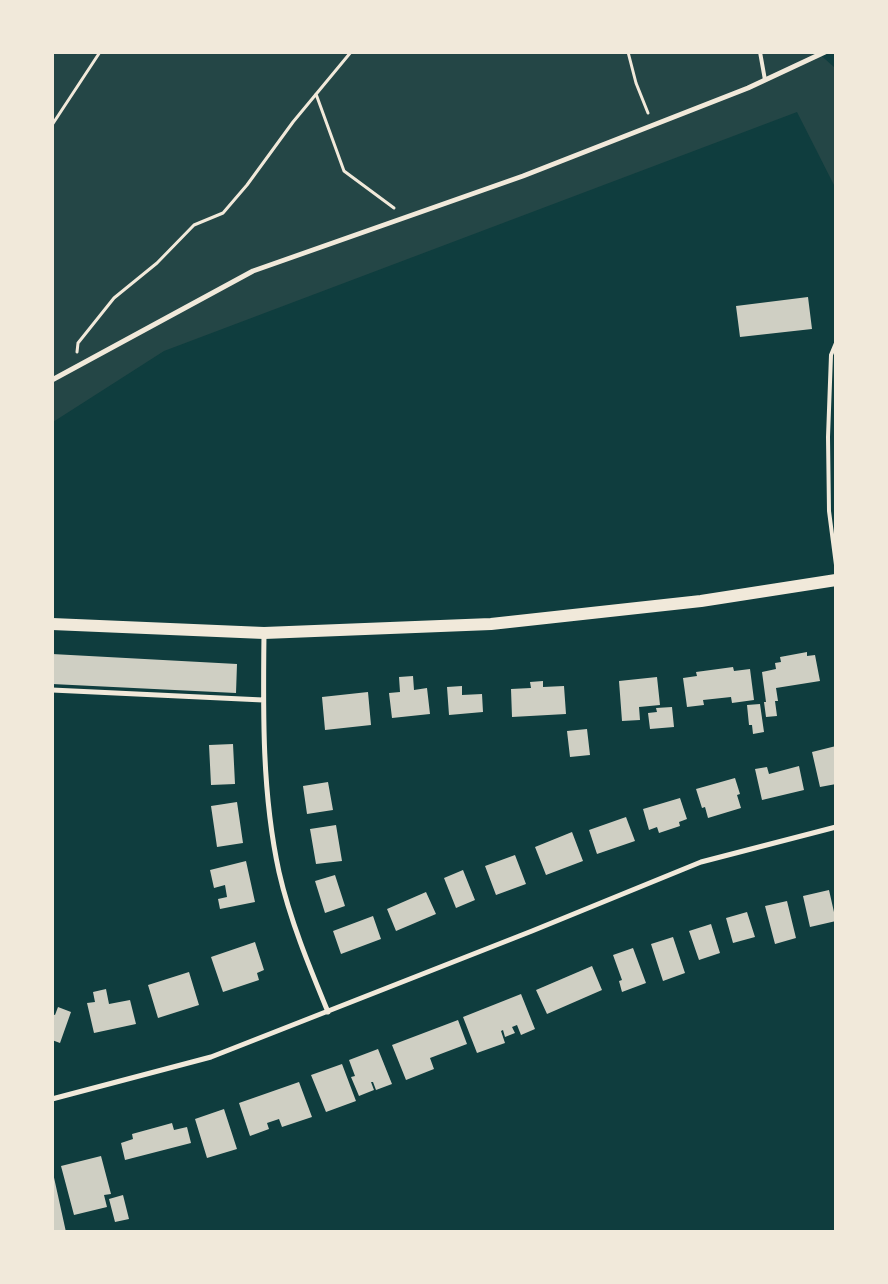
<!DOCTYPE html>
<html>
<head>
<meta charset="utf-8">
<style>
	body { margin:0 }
	#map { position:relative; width:888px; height:1284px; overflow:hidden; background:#0f3d3e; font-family:"Roboto Condensed",sans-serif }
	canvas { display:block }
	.frame { position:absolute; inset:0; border:54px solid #f1e9da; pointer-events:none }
</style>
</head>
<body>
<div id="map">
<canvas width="888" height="1284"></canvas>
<div class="frame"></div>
</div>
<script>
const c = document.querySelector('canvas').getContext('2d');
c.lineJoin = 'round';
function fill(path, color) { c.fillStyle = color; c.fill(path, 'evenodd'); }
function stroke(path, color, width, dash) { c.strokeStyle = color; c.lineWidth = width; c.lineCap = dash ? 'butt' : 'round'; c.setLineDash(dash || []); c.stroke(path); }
const green = new Path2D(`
	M817,52l17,15h1v120l-38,-75 -633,239 -111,71v-369z`);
const building = new Path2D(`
	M808,297l4,32 -72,8 -4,-31z
	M807,652v4l8,-1 5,26 -44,7 2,13h-3l2,15 -11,1 -2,-15h2l-4,-30 14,-3 -1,-6 6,-1 -1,-5z
	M52,654l185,10 -1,29 -184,-9z
	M733,667l1,4 16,-2 4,31 -22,3 -1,-6 -28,3 1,5 -17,2 -4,-29 14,-2 -1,-4z
	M413,676l1,14 13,-2 3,26 -38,4 -3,-25 11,-1 -1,-15z
	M657,677l3,28 -21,2 1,13 -18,1 -3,-40z
	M543,681v6l21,-1 2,28 -54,3 -1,-28 20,-1 -1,-6z
	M462,686v9l20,-1 1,18 -34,3 -2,-28z
	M368,692l3,33 -46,5 -3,-33z
	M760,704l4,28 -11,2 -1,-9h-3l-2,-20z
	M672,707l2,20 -24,2 -2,-16 9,-1 -1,-4z
	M587,729l3,26 -20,2 -3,-26z
	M233,744l2,40 -24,1 -2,-40z
	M836,746v38l-16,3 -8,-35z
	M799,766l5,24 -42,10 -7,-31 12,-2 2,7z
	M735,778l5,16 -3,1 4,13 -33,10 -3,-11 -3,1 -6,-19z
	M328,782l5,28 -26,4 -4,-28z
	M680,798l7,21 -8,3 1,4 -21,7 -2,-6 -8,3 -6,-21z
	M237,802l6,41 -26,4 -6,-41z
	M626,817l9,24 -38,13 -8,-24z
	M336,825l6,36 -26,3 -6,-35z
	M572,832l11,29 -37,14 -11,-28z
	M515,855l11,29 -30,11 -11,-29z
	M246,861l9,41 -35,7 -2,-10 9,-2 -2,-12 -11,3 -4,-18z
	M463,870l12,30 -19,8 -12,-30z
	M335,875l10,31 -20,7 -10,-32z
	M829,890l7,31 -26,6 -7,-31z
	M426,892l10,22 -40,17 -9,-22z
	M787,901l9,37 -21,6 -10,-38z
	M747,912l8,25 -22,6 -7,-25z
	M373,916l8,23 -40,15 -8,-23z
	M711,924l9,29 -21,7 -10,-29z
	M673,937l12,36 -22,8 -12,-37z
	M255,942l9,28 -7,3 2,7 -36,12 -12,-35z
	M633,948l13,35 -24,9 -3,-11 3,-1 -9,-25z
	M592,966l10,24 -55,24 -11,-24z
	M189,972l10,33 -41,13 -10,-33z
	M106,989l3,15 21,-4 6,24 -42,9 -7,-30 8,-1 -2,-10z
	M521,994l14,35 -14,6 -4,-10 -5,2 3,6 -10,4 -2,-7 -2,1 4,12 -28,10 -14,-36z
	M58,1007l13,5 -11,31 -8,-3v-26l3,1z
	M458,1020l9,24 -37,14 4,11 -28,11 -14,-35z
	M378,1049l14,35 -16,6 -3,-8h-2l3,8 -15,6 -8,-19 4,-1 -6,-16z
	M342,1064l14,37 -30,11 -15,-37z
	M299,1082l13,35 -30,10 -3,-8 -12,4 2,6 -19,7 -11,-33z
	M224,1109l13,40 -30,9 -12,-39z
	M172,1123l2,7 13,-3 4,16 -66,17 -4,-17 12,-4 -1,-5z
	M101,1156l10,38 -7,1 3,12 -33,8 -13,-49z
	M52,1173h1l13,59h-14z
	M123,1195l6,24 -14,3 -6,-23z`);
const path = new Path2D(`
	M628,52l8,31 12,30
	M316,94l28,77 50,37
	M52,125l48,-73
	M77,352l1,-9 36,-45 43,-35 37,-38 29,-12 24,-28 46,-63 58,-70`);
const service = new Path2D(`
	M760,52l5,28
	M836,343l-5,12 -3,82 1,74 7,54`);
const minor = new Path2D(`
	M52,380l201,-109 270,-95 225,-88 77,-36
	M264,634c-1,79 -2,160 15,238 11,48 30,94 49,140
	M52,690l211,10
	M52,1099l159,-42 321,-126 169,-69 135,-35`);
const primary = new Path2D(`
	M52,624l212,9 227,-9 210,-23 135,-21`);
fill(green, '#244646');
fill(building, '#cfcfc3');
stroke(path, '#f1e9da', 3);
stroke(service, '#f1e9da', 4);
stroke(minor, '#f1e9da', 5);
stroke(primary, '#f1e9da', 12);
</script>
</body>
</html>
